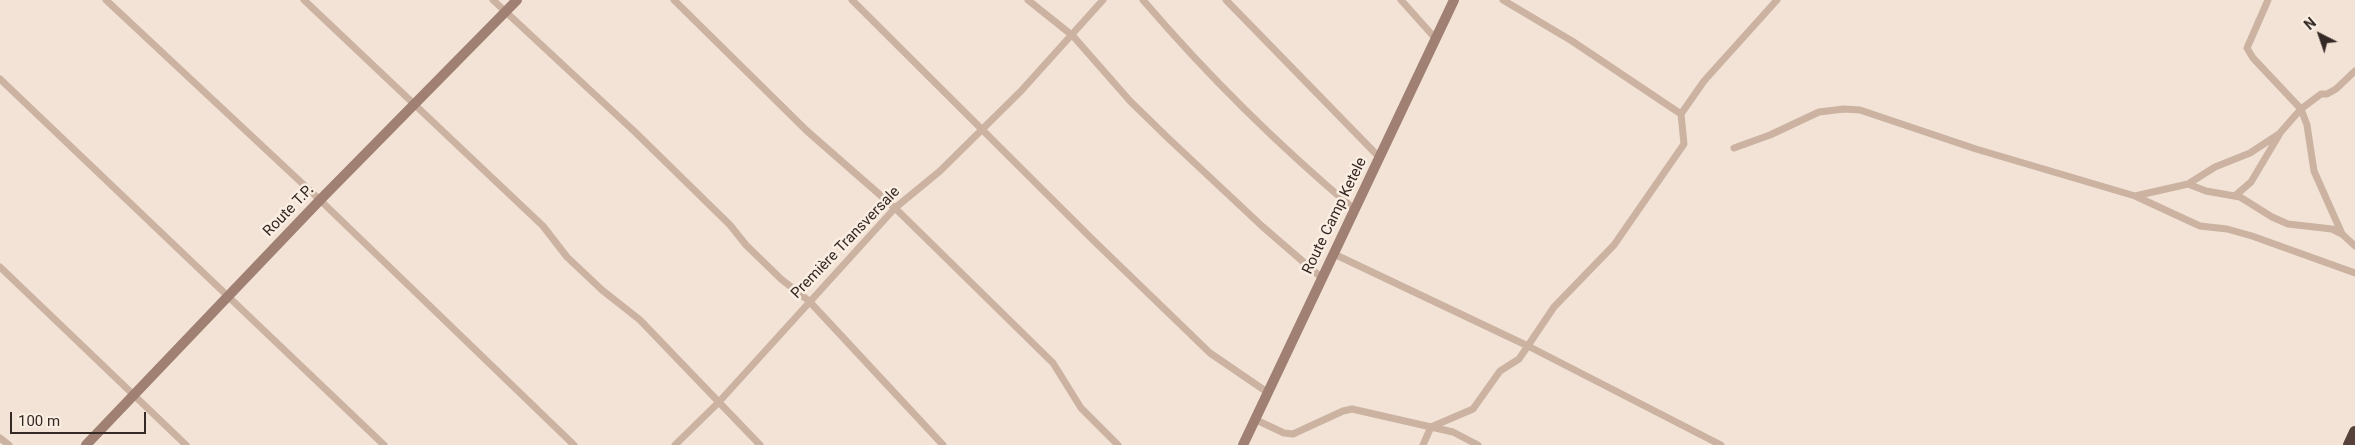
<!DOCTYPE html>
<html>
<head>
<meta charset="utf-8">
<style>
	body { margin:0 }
	#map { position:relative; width:2355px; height:445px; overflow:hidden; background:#f3e3d6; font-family:Roboto,sans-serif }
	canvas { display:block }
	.north { position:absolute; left:2295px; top:10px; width:50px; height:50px; -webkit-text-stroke:4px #faeee2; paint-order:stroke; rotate:319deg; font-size:14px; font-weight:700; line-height:20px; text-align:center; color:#352925 }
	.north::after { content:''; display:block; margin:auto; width:18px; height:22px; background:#352925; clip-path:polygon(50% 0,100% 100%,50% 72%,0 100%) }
	.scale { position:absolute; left:10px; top:412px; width:136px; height:22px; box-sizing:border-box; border:2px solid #352925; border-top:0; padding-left:6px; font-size:15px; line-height:18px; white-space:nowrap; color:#352925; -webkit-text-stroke:4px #faeee2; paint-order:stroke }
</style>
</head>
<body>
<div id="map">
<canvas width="2355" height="445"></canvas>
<div class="north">N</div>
<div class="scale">100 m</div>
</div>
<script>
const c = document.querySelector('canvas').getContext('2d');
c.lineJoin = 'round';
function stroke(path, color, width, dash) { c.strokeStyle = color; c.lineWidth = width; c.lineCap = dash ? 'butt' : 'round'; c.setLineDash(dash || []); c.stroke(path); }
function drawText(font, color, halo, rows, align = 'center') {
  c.font = font + ' Roboto,sans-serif'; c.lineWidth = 5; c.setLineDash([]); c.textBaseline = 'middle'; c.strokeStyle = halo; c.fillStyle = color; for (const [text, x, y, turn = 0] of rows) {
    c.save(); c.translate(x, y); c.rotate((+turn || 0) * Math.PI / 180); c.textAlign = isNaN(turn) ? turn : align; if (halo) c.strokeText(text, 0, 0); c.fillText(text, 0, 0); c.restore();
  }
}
const street = new Path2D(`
	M106,0l214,200 254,245
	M304,0l239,226 24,31 35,33 38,30 120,125
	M493,0l142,132 95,93 16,20 35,34 28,22 134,144
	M674,0l133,131 88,77 158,155 28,45 37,37
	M852,0l241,240 117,113 57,39
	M1028,0l45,36 57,65 39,38 94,88 59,51
	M1143,0c65,76 135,145 211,209
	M1226,0l154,158
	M1401,0l34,38
	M1503,0l69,41 109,73
	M2268,0l-21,48 6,10 48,51 6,16 7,46 28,63 13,12
	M0,79l384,366
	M1734,148l36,-13 49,-23 25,-3 16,1 116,39 159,47 65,30 27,3 25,7 103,37
	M2188,184l18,7 34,6 32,20 16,7 44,5 10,5
	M2236,195l15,-13 28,-47
	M2135,196l53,-12 27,-17 35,-14 29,-19 22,-25 20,-15h6l9,-5 19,-18
	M1334,254l194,92 193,99
	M0,267l186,178
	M1254,419l30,14 9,1 50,-23 9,-2 101,23 25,13
	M0,438l9,7
	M675,445l43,-42 177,-195 45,-37 81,-80 82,-91
	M1423,445l8,-18 42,-18 27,-38 19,-12 35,-52 60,-62 70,-101 -3,-30 23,-33 73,-81`);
const secondary = new Path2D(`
	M86,445l234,-245 197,-200
	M1243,445l211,-445`);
const highway = new Path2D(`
	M2349,445l6,-13`);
const streetNames = [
	["Route T.P.",289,211,-46],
	["Route Camp Ketele",1335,216,-64],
	["Première Transversale",846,243,-46]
];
stroke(street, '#cbb2a1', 7);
stroke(secondary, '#9f8073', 10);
stroke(highway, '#57423b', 12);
drawText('15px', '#352925', '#faeee2', streetNames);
</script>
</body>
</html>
